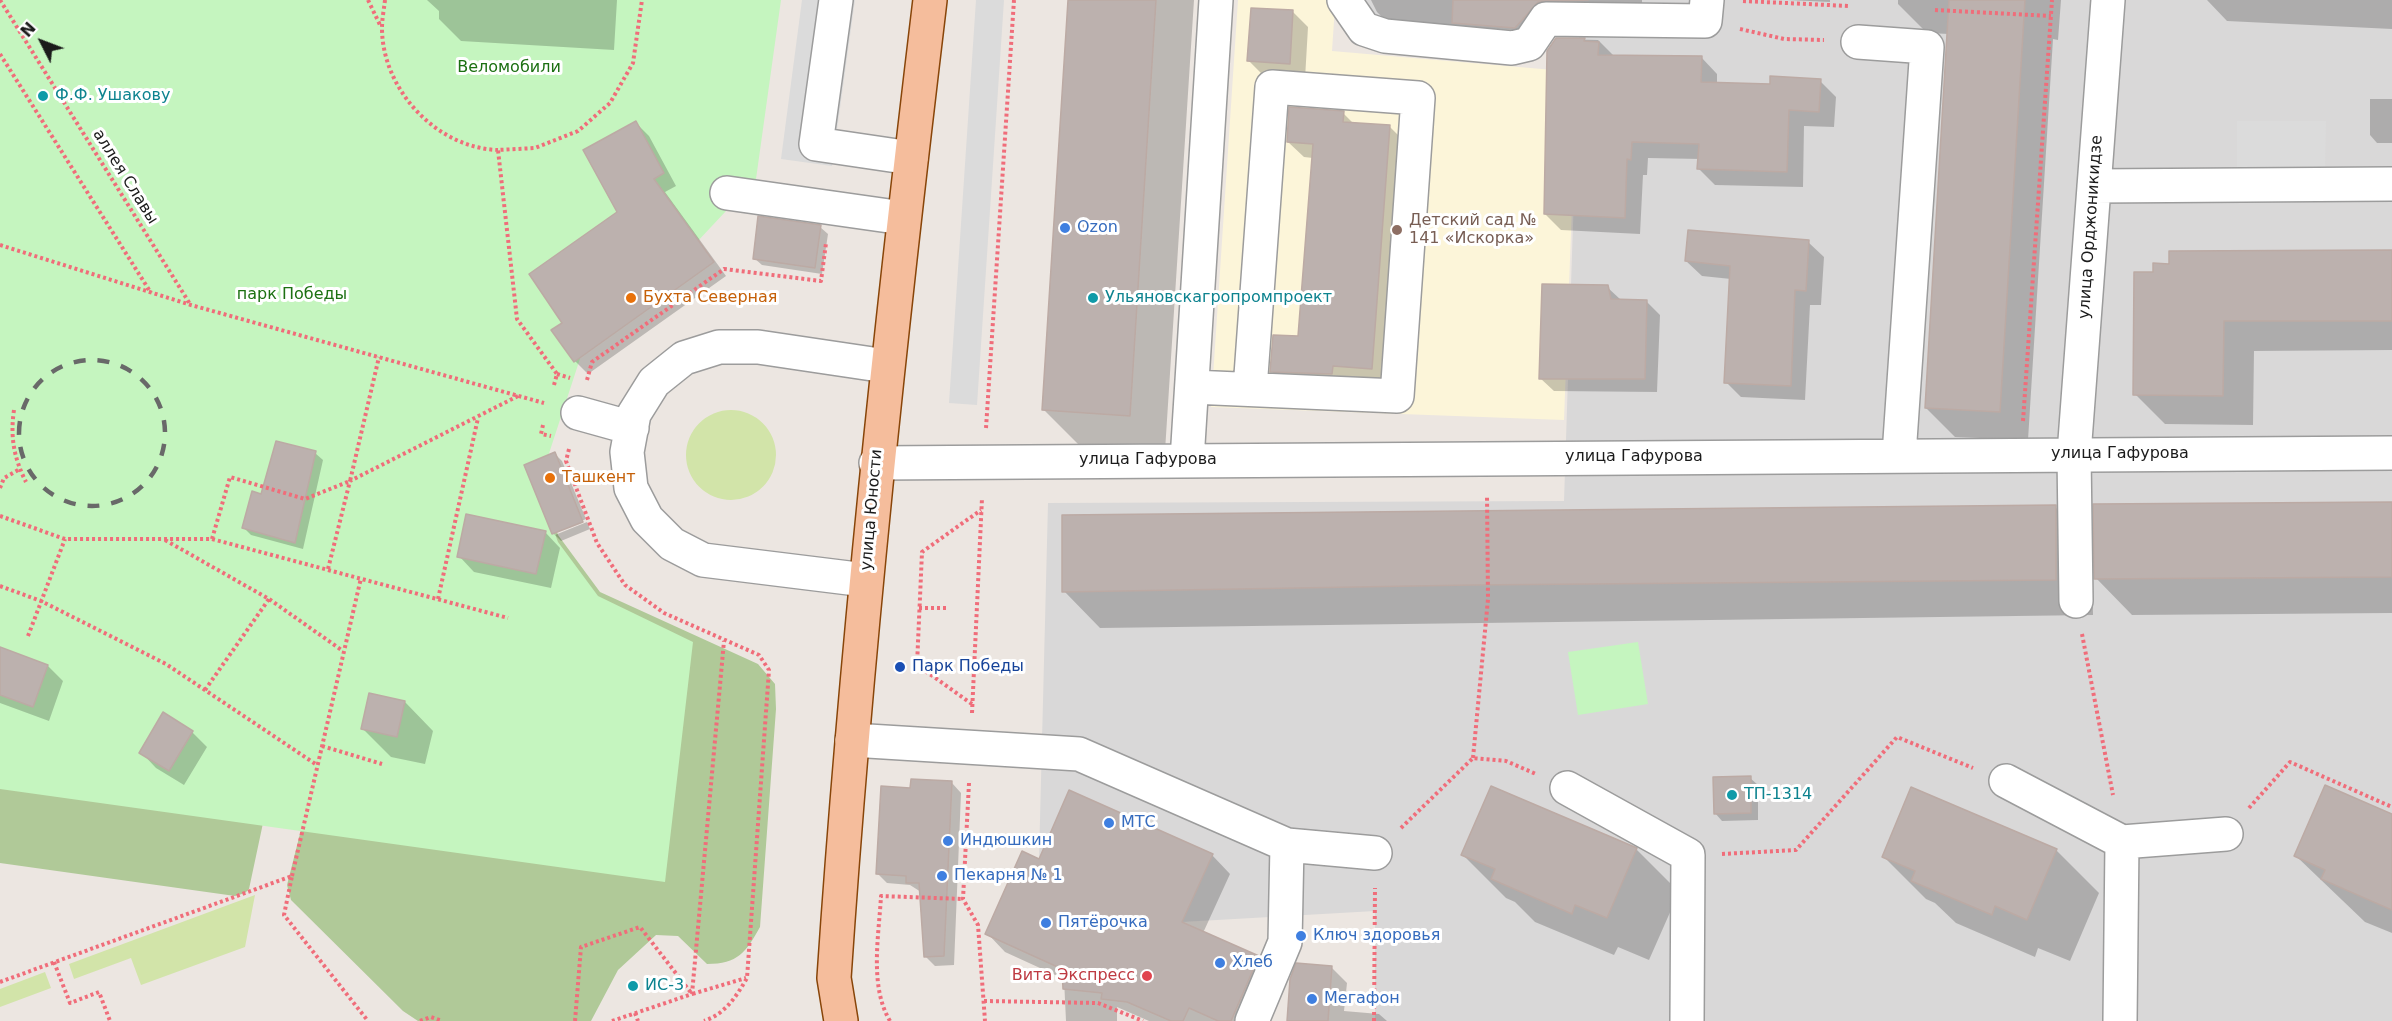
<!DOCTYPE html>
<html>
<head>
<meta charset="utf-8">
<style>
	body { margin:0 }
	#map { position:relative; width:2392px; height:1021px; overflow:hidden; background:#ece6e1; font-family:"DejaVu Sans",sans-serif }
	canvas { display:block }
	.north { position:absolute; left:12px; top:12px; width:60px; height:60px; -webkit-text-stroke:4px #fff; paint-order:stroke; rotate:312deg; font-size:16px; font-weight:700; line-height:24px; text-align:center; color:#1b1b1b }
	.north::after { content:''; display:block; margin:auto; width:21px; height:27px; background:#1b1b1b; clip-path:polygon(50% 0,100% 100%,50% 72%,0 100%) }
</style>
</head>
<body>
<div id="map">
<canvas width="2392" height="1021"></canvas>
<div class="north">N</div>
</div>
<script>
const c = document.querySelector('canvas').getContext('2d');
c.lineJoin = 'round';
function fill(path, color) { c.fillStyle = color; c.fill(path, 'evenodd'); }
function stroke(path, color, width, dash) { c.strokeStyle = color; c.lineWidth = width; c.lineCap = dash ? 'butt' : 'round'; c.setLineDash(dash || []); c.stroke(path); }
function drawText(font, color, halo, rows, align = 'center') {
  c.font = font + ' "DejaVu Sans",sans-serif'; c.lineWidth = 6; c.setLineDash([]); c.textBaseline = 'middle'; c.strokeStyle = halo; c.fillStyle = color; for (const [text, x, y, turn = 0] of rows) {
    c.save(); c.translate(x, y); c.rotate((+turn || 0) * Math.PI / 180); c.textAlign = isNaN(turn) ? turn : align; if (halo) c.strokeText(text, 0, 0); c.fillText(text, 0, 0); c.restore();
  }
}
const residential = new Path2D(`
	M1356,0h1036v1021h-1017v-110l-193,11 -143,-63 9,-356 516,-2 16,-493 -51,-4 -2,26 -158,-7z`);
const education = new Path2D(`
	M1238,0h93l4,6 -3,45 245,21 -13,348 -353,-13z`);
const grass = new Path2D(`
	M686 455a45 45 0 1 1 90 0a45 45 0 1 1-90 0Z
	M255,895l-10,52 -104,38 -10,-27 -57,21 -5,-15z
	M45,972l6,16 -51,19v-18z`);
const forest = new Path2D(`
	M536,462l22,73 42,57 158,72 17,20 1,25 -16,218c-14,25 -22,37 -53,37l-29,-28 -22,-1 -38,35 -27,51h-173l-15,-10 -112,-111 -4,-15 17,-67z
	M0,734l266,75 -17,80 -4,4 -10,3 -235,-33z`);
const park = new Path2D(`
	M0,0h781l-25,179 -60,64 -104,79 -54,165 20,55 40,54 95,46 -28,240 -665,-93z
	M1638,642l10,62 -70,11 -10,-63z`);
const parking = new Path2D(`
	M802,0h53l-23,166 -51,-7z
	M976,0h28l-27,405 -28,-2z
	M2237,121h89l-1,50h-88z`);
const shadow = new Path2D(`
	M427,0h190l-3,50 -153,-9 -22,-22v-8z
	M1070,0h124l-29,451 -86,-6 -36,-36z
	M1371,0h271v9l-83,14 -23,26 -137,-15 -22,-22z
	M1788,0h42v2z
	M1898,0h163l-3,40 -5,-1 -25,401 -73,-3 -29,-29 23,-374 -22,-1 -29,-29z
	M2207,0h185v29l-165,-8z
	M1293,12l15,15 -3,52 -41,-3 -15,-15z
	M1557,39l41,1 17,17h86l16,17v10l55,1 48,-4 16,16 -2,30 -30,-1 -1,61 -88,-2 -16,-16 1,-10 -52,-1 -1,17h-4l-3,59 -79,-4 -16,-16z
	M2370,99h22v44h-15l-7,-8z
	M1343,113l11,11 36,3 15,15 -18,242 -100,2 -15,-15 27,-33 14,-180 -9,-1 -16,-15z
	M636,123l13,13 27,50 -11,6 61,84 -138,98 -13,-13 -10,-38 54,-111z
	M820,227l8,7 -6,40 -60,-9 -8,-7z
	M1808,242l16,15 -3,48h-11l-5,95 -64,-3 -15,-15 5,-103 -29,-3 -16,-15z
	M2392,252v98l-138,1 -1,74 -88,-1 -30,-30 19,-121z
	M1607,287l14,13 26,2 13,13 -3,77 -103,-1 -14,-13z
	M315,453l8,7 -20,89 -52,-14 -8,-8 19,-32z
	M555,454l7,7 24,58 -31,13v3l32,-13 3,7 -29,12 -8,-8 -27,-67z
	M2392,503v110l-260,2 -36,-37z
	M2055,507l37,36 1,72 -993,13 -36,-37z
	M545,532l15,16 -9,40 -77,-16 -15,-16z
	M0,649l48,17 15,15 -14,40 -49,-18z
	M405,702l28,29 -8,33 -34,-7 -28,-28z
	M192,732l15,15 -23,38 -28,-17 -15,-16z
	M1750,778l8,7v35l-36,1 -7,-8z
	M952,783l9,10 -7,172 -19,1 -10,-10 -4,-64 -11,-7 -23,-2 -9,-9 34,-85z
	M2392,815v118l-27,-11 -69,-66z
	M1636,849l43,43 -30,68 -31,-13 -4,8 -79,-33 -20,-20 -9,-4 -43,-43z
	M2056,850l43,43 -29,68 -32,-13 -3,9 -79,-34 -21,-20 -9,-4 -43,-43z
	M1212,855l18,19 -27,59 55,24 18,19 -19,45h-108l-32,-14v14h-51l-2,-42 -59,-27 -18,-19 52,-72z
	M1331,967l16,16 -3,28 35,3 8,7h-99z`);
const building = new Path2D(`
	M1068,0h88l-26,416 -88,-6z
	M1453,0h135l-50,2 -23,26 -63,-5z
	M1949,0h76l-25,412 -75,-4z
	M1251,8l42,2 -3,54 -43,-3z
	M1556,38h29l-1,3 15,1 -1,13 104,1 -1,26 69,2v-8l51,3 -2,33 -30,-2 -2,62 -90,-3 2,-25 -67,-2 -1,18 -4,-1 -2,59 -81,-4 3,-163z
	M1289,107l55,4 -1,11 47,3 -18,244 -39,-3 -1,8 -62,-2 3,-37 25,1 15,-192 -26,-2z
	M636,121l28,52 -10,6 60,83 -140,100 -23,-32 11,-7 -33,-49 88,-62 -34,-62z
	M758,216l63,9 -6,43 -62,-9z
	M1688,230l121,10 -3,51 -11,-1 -4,96 -67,-3 6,-117 -45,-5z
	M2392,250v71h-168l-1,75 -90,-1 1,-123h19v-9l16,1v-13z
	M1542,284l66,1 3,14 36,1 -2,79h-106z
	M276,441l40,10 -21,92 -53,-15 10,-37 9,3z
	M555,452l28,70 -31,12 -28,-69z
	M2392,502v75l-298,2 -1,-75z
	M2056,505v75l-584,5 -410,7v-77z
	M466,514l80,17 -10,43 -79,-17z
	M0,647l48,18 -15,42 -33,-12z
	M369,693l36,8 -8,36 -36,-8z
	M163,712l30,19 -24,40 -30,-18z
	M1751,776v37l-37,1 -1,-37z
	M911,779l41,2 -8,175 -20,1 -5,-74h-13v-7l-30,-2 5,-88 29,2z
	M2325,785l67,29v96l-71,-31 4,-9 -31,-14z
	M1491,786l146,62 -30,70 -32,-13 -3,9 -81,-35 4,-10 -34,-14z
	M1911,787l146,62 -30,71 -32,-14 -3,9 -81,-34 4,-10 -33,-14z
	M1069,790l144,64 -31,68 77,34 -28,65h-13l-29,-13 -6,13h-12l-44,-19 -26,-3 1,-6 -39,-4 -1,-20 -77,-35 37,-83 17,8z
	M1296,963l36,3 -4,55h-41l3,-42z`);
const path = new Path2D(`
	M0,0l190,304
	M368,0l13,27
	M385,0c-1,9 -3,19 -3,28 0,61 54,120 116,122
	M1743,1l106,5
	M1935,10l116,6
	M1740,29l44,10 40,1
	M0,54l151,239
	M0,245l191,60 353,98
	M557,374l13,4
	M587,380l5,-18 132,-93 97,12 5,-38
	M554,385l3,-11 -40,-55 -19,-169 37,-2 43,-17 32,-28 23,-40 9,-63
	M14,410c-4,27 0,48 12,72
	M2023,421l29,-421
	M543,425l-2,9 10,2
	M986,428l28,-428
	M569,449l-3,12 31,82 28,42 39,28 95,42 10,15 -22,308c-11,19 -22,36 -43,43
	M0,488l4,-10 16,-9
	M0,516l65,23h147l296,79
	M212,539l18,-62 75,22 45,-18 29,-124
	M165,540l104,59 74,52
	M328,569l22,-88 168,-85
	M0,586l41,15 125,63 151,101
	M438,599l40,-181
	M919,608h30
	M2082,634l31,161
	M28,636l37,-97
	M205,690l64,-91
	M972,704l-55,-39 5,-113 59,-42
	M972,713l10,-215
	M322,746l60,18
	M1473,758l15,-159 -1,-104
	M969,783l-6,116 15,26 7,96
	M2249,808l41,-46 102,45
	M1401,828l72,-70 33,3 30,13
	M1722,854l74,-4 101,-113 76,31
	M292,876l69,-298
	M54,962l16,41 29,-11 11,29
	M0,982l292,-106 -8,39 84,106
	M984,1001l114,2 45,18
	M635,1013l3,8
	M420,1021l11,-4 11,4
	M575,1021l6,-74 59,-20 52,67 54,-16
	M612,1021l80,-27 32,-353
	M890,1021c-21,-35 -11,-86 -9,-125l82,3
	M1374,1021l1,-133`);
const minor = new Path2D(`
	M836,0l-20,144 95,14
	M1344,0l20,29 21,7 127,12 17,-4 17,-25 159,2 2,-21
	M1858,42l69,5 -28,408
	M2094,186l298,-2
	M727,193l176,25
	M1192,387l205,9 21,-298 -146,-11 -22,302
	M578,413l54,15
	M1187,460l29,-460
	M876,463l1516,-10
	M865,580l-162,-20 -31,-16 -25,-25 -16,-31 -4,-36 7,-38 20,-32 30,-24 35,-11h39l128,19
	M2076,601l-2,-147 34,-454
	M852,740l227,14 208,91 88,8
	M2006,781l116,61
	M1567,788l121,67 -1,166
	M1252,1021l33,-79 2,-97
	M2120,1021l2,-179 104,-8`);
const major = new Path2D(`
	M841,1021l-7,-43c22,-327 57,-653 96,-978`);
const rail = new Path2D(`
	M19 433a73 73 0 1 1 146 0a73 73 0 1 1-146 0Z`);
const markers = [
	[43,96,6,"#0f9aa8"],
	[1065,228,6,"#3f7fe0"],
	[1397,230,6,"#8d6e63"],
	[631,298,6,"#e8710a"],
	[1093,298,6,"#0f9aa8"],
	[550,478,6,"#e8710a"],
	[900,667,6,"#1a4fb4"],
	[1732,795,6,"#0f9aa8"],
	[1109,823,6,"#3f7fe0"],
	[948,841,6,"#3f7fe0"],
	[942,876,6,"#3f7fe0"],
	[1046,923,6,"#3f7fe0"],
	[1301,936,6,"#3f7fe0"],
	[1220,963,6,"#3f7fe0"],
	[1147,976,6,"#e0444e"],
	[633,986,6,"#0f9aa8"],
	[1312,999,6,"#3f7fe0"]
];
const parkNames = [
	["Веломобили",509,68],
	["парк Победы",292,295]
];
const cultureNames = [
	["Ф.Ф. Ушакову",55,96],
	["Ульяновскагропромпроект",1105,298],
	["ТП-1314",1744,795],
	["ИС-3",645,986]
];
const streetNames = [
	["аллея Славы",125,177,58],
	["улица Орджоникидзе",2091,227,-86],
	["улица Гафурова",2120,454],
	["улица Гафурова",1634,457],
	["улица Гафурова",1148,460],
	["улица Юности",872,510,-85]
];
const educationNames = [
	["Детский сад №",1409,221],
	["141 «Искорка»",1409,239]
];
const shopNames = [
	["Ozon",1077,228],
	["МТС",1121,823],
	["Индюшкин",960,841],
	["Пекарня № 1",954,876],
	["Пятёрочка",1058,923],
	["Ключ здоровья",1313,936],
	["Хлеб",1232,963],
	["Мегафон",1324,999]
];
const foodNames = [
	["Бухта Северная",643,298],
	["Ташкент",562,478]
];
const transitNames = [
	["Парк Победы",912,667]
];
const healthNames = [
	["Вита Экспресс",1135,976]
];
fill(residential, '#d9d8d8');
fill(education, '#fcf5d9');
fill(grass, '#d2e4a9');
fill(forest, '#b0c998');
fill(park, '#c5f5bf');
fill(parking, '#dbdbdb');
fill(shadow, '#0003');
fill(building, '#bcb1ae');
stroke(building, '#bcaaa4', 1.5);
stroke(minor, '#9c9c9c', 36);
stroke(major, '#884509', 36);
stroke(path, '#f06d7a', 4, [3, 3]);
stroke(minor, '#fff', 33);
stroke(major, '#f5bd9c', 33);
stroke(rail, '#696969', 4.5, [12, 12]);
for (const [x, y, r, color] of markers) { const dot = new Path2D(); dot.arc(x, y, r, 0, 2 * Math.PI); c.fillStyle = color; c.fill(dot); stroke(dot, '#fff', 2); }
drawText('16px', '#1c7012', '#fff', parkNames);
drawText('16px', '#0d838f', '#fff', cultureNames, 'left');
drawText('16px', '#1b1b1b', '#fff', streetNames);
drawText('16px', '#785e54', '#fff', educationNames, 'left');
drawText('16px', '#366cbe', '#fff', shopNames, 'left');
drawText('16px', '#c56008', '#fff', foodNames, 'left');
drawText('16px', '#164399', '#fff', transitNames, 'left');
drawText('16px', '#be3a42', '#fff', healthNames, 'right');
</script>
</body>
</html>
